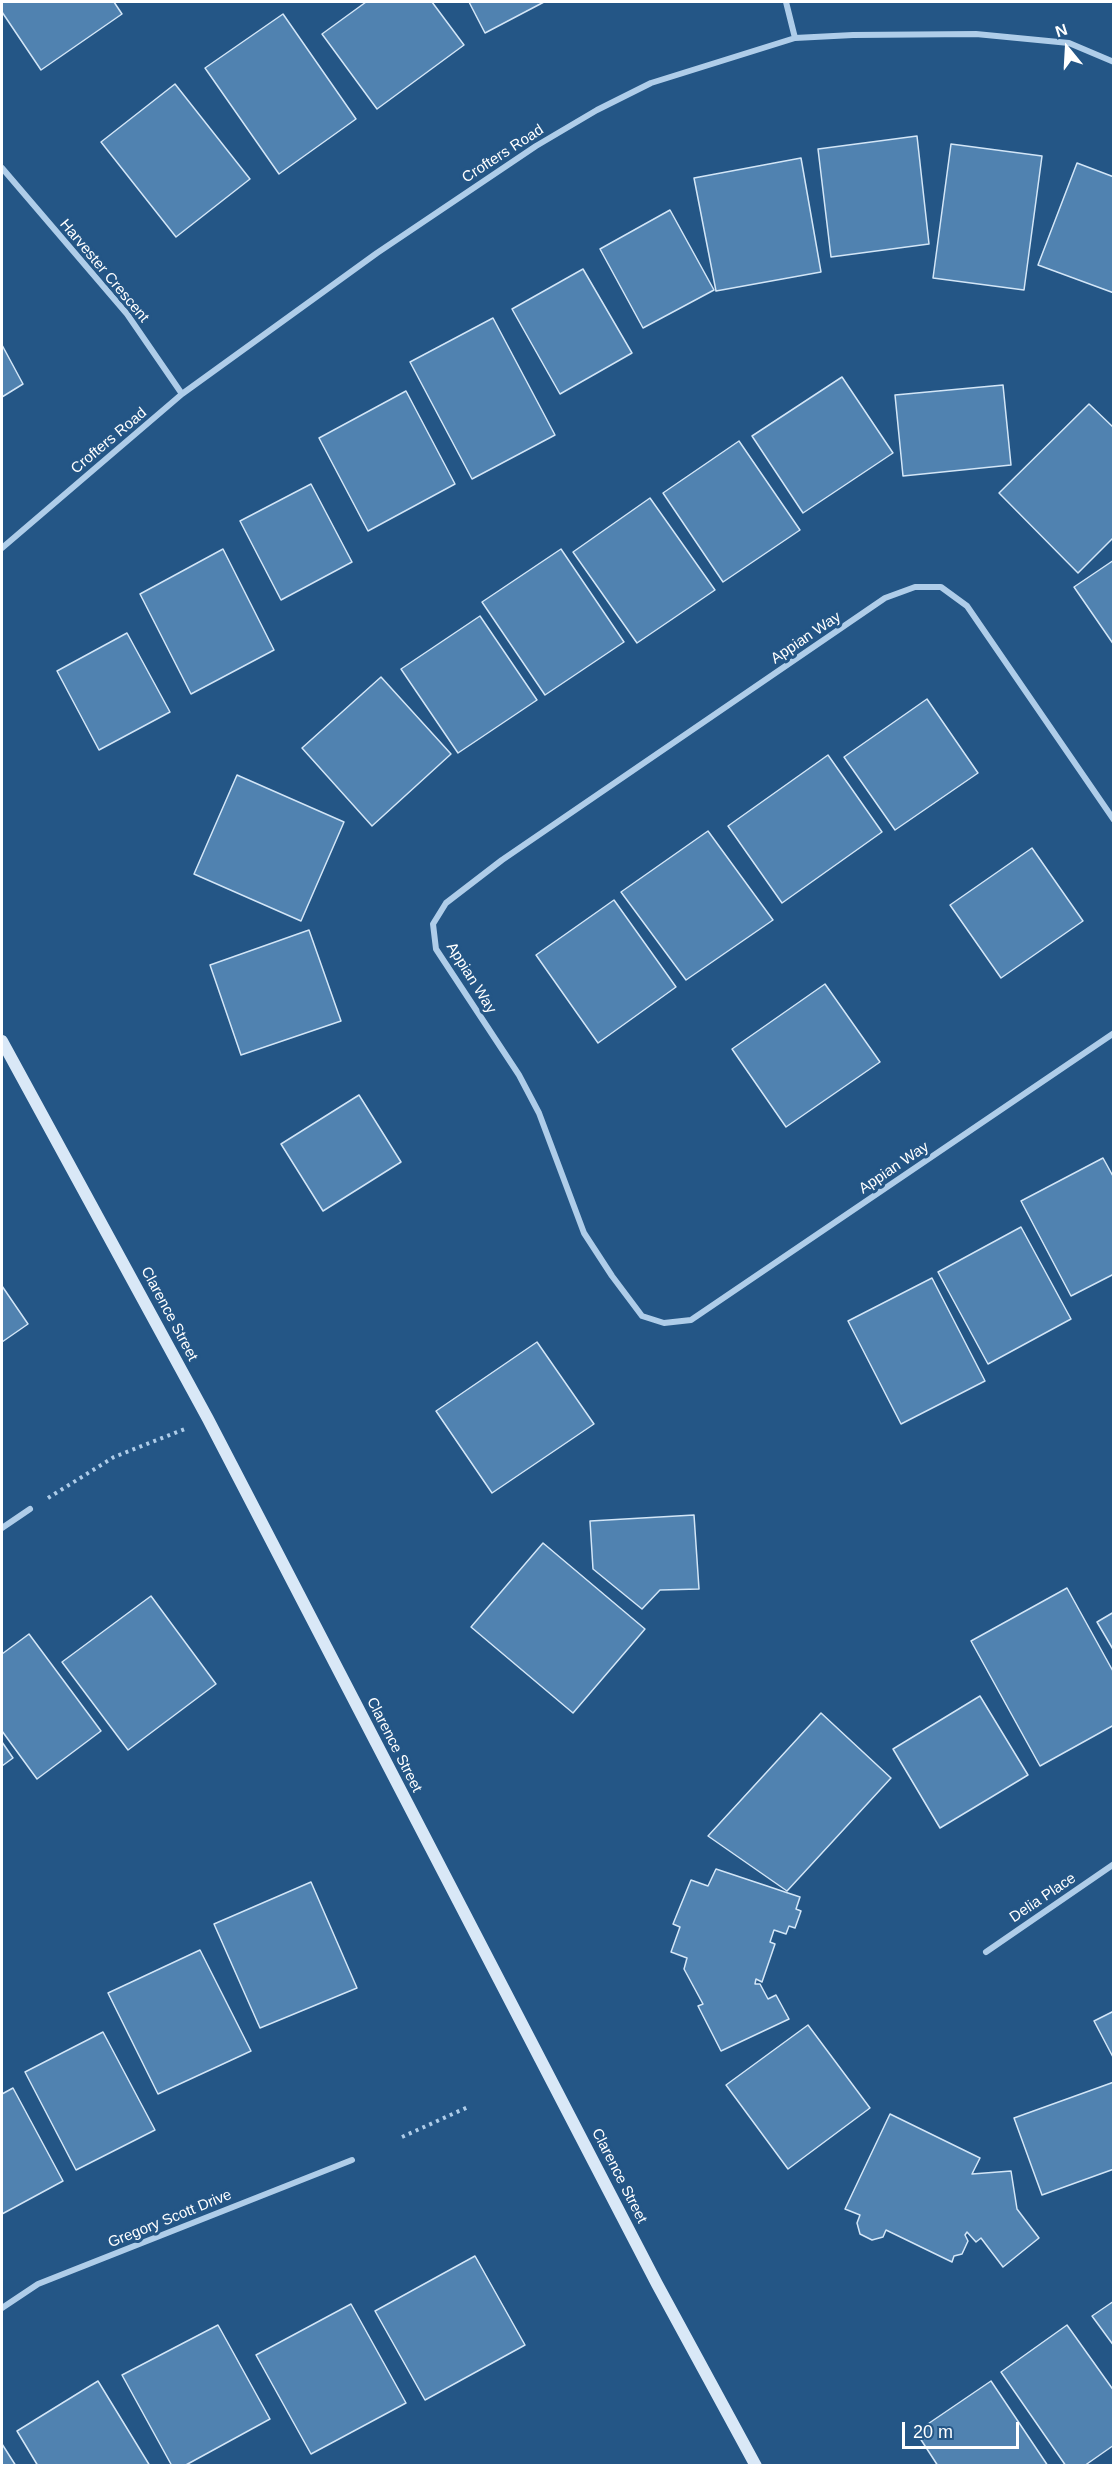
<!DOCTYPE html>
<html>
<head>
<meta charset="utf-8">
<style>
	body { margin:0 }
	#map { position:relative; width:1115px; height:2467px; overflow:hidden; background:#245686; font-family:Arial,sans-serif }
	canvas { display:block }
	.frame { position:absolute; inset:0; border:3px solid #fff; pointer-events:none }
	.north { position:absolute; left:1037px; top:18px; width:60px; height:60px; -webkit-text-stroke:4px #245686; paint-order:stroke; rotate:342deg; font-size:16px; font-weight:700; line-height:24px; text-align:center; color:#fff }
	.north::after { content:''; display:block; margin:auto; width:21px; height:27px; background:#fff; clip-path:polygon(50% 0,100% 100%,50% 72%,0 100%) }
	.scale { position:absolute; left:902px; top:2422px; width:117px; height:27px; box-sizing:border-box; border:3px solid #fff; border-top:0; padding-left:8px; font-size:18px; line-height:21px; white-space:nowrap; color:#fff; -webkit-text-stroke:4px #245686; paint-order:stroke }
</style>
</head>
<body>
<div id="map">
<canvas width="1115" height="2467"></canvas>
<div class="frame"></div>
<div class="north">N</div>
<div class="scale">20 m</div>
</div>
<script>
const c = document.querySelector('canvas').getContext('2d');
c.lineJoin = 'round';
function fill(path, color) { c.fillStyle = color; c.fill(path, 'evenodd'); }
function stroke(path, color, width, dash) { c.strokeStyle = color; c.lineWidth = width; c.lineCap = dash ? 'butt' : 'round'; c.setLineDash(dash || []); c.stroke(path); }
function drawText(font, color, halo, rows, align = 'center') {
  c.font = font + ' Arial,sans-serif'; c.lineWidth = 6; c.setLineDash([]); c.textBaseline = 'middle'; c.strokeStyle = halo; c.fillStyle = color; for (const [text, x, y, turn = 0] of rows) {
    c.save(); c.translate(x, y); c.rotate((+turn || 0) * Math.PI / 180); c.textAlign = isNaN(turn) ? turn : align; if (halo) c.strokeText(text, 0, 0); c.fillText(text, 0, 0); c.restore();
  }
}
const building = new Path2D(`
	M2,2h112l8,12 -81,56 -39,-58z
	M366,2h66l32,43 -87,64 -55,-75z
	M469,2h75l-59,31z
	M283,14l73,105 -77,55 -74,-106z
	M175,84l75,95 -74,58 -75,-95z
	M917,136l12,108 -98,13 -13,-108z
	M951,144l91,12 -18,134 -91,-12z
	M801,158l20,114 -105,19 -22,-113z
	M1077,163l37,14v116l-76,-28z
	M670,210l44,80 -71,38 -43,-79z
	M583,269l49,84 -72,41 -48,-85z
	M493,318l62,117 -83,44 -62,-117z
	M2,345l21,39 -21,13z
	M842,377l51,76 -90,60 -51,-77z
	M1003,385l8,80 -108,11 -8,-81z
	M406,391l49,93 -87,47 -49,-93z
	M1089,404l25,24v109l-36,36 -79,-80z
	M739,441l61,89 -77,52 -60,-89z
	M311,484l41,78 -71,38 -41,-79z
	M650,498l65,92 -78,53 -64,-91z
	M223,549l51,101 -83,44 -51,-100z
	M561,549l63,93 -79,53 -63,-93z
	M1114,560v85l-40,-58z
	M480,616l57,84 -79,53 -57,-84z
	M127,633l43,79 -71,38 -42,-79z
	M381,677l70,77 -79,72 -70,-78z
	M927,699l51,74 -83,57 -51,-73z
	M828,755l54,77 -100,71 -54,-77z
	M237,775l107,47 -43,99 -107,-47z
	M708,831l65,89 -87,60 -65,-88z
	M1032,848l51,73 -82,57 -51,-73z
	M614,900l62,87 -78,56 -62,-88z
	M309,930l32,91 -100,34 -31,-90z
	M825,984l55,78 -94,65 -54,-78z
	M359,1095l42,67 -78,49 -42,-67z
	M1103,1158l11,20v96l-43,22 -50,-95z
	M1021,1227l50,92 -83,45 -50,-92z
	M932,1278l53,103 -84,43 -53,-103z
	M2,1286l26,38 -26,18z
	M537,1342l57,82 -102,69 -56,-82z
	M694,1515l5,74 -39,1 -18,19 -49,-40 -3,-48z
	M543,1543l102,86 -72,84 -102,-86z
	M1067,1588l47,85v52l-74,41 -69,-125z
	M151,1596l65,88 -88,66 -66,-88z
	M1114,1612v39l-17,-29z
	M29,1634l72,97 -64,48 -35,-48v-77z
	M980,1696l48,79 -88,53 -47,-79z
	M821,1713l70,65 -104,113 -79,-55z
	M2,1742l11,16 -11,8z
	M716,1869l84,28 -4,12 5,2 -6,17 -6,-2 -3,8 -12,-4 -4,12 5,2 -13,38 -6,-3 -1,5h5l8,15 8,-4 13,24 -68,32 -23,-45 5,-2 -19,-35 3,-11 -16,-6 9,-25 -7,-3 18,-44 17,6z
	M311,1882l46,106 -97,40 -46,-104z
	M200,1950l51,101 -93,43 -50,-101z
	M1114,2011v48l-20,-38z
	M808,2025l62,83 -82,61 -62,-84z
	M103,2032l52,98 -79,40 -51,-98z
	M1114,2082v87l-72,26 -28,-77z
	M13,2088l50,93 -61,33v-120z
	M890,2114l90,44 -8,16 39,-3 6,38 22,29 -36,29 -22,-29 -5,4 -9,-10 -2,3 3,6 -6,13 -8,2 -2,6 -66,-32 -3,7 -11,3 -12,-6 -3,-11 3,-8 -15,-6z
	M475,2256l50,89 -100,55 -50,-89z
	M1114,2301v45l-22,-30z
	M351,2304l55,99 -95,51 -55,-99z
	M218,2325l52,94 -86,47h-12l-50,-91z
	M1067,2325l47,66v54l-30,21h-18l-65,-94z
	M98,2381l52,85h-112l-21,-35z
	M991,2381l57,85h-110l-22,-34z
	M2,2444l14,22h-14z`);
const path = new Path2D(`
	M48,1498l66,-41 71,-28
	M402,2137l66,-30`);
const street = new Path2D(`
	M786,2l9,36
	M2,168l125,146 55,80
	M2,548l180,-154 195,-141 159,-107 61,-36 54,-27 144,-45 58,-3 123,-1 93,9 45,19
	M1114,820l-147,-214 -26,-19h-26l-30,11 -383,262 -56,43 -13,21 3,25 83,126 20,38 45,120 28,43 30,40 22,7 27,-3 423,-287
	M2,1528l28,-19
	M986,1952l128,-88
	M2,2308l36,-24 314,-124`);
const secondary = new Path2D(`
	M2,1041l206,378 449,865 99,182`);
const streetNames = [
	["Crofters Road",503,154,-33],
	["Harvester Crescent",104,271,50],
	["Crofters Road",109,441,-40],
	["Appian Way",806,638,-34],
	["Appian Way",471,978,58],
	["Appian Way",894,1168,-34],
	["Clarence Street",169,1314,62],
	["Clarence Street",394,1745,63],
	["Delia Place",1043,1898,-34],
	["Clarence Street",619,2176,63],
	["Gregory Scott Drive",170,2219,-22]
];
fill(building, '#5082b0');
stroke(building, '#d3e6f7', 1.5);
stroke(path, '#afcde9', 4, [3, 4.5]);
stroke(street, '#afcde9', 6);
stroke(secondary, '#d9e8f7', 12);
drawText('15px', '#fff', '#245686', streetNames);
</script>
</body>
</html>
